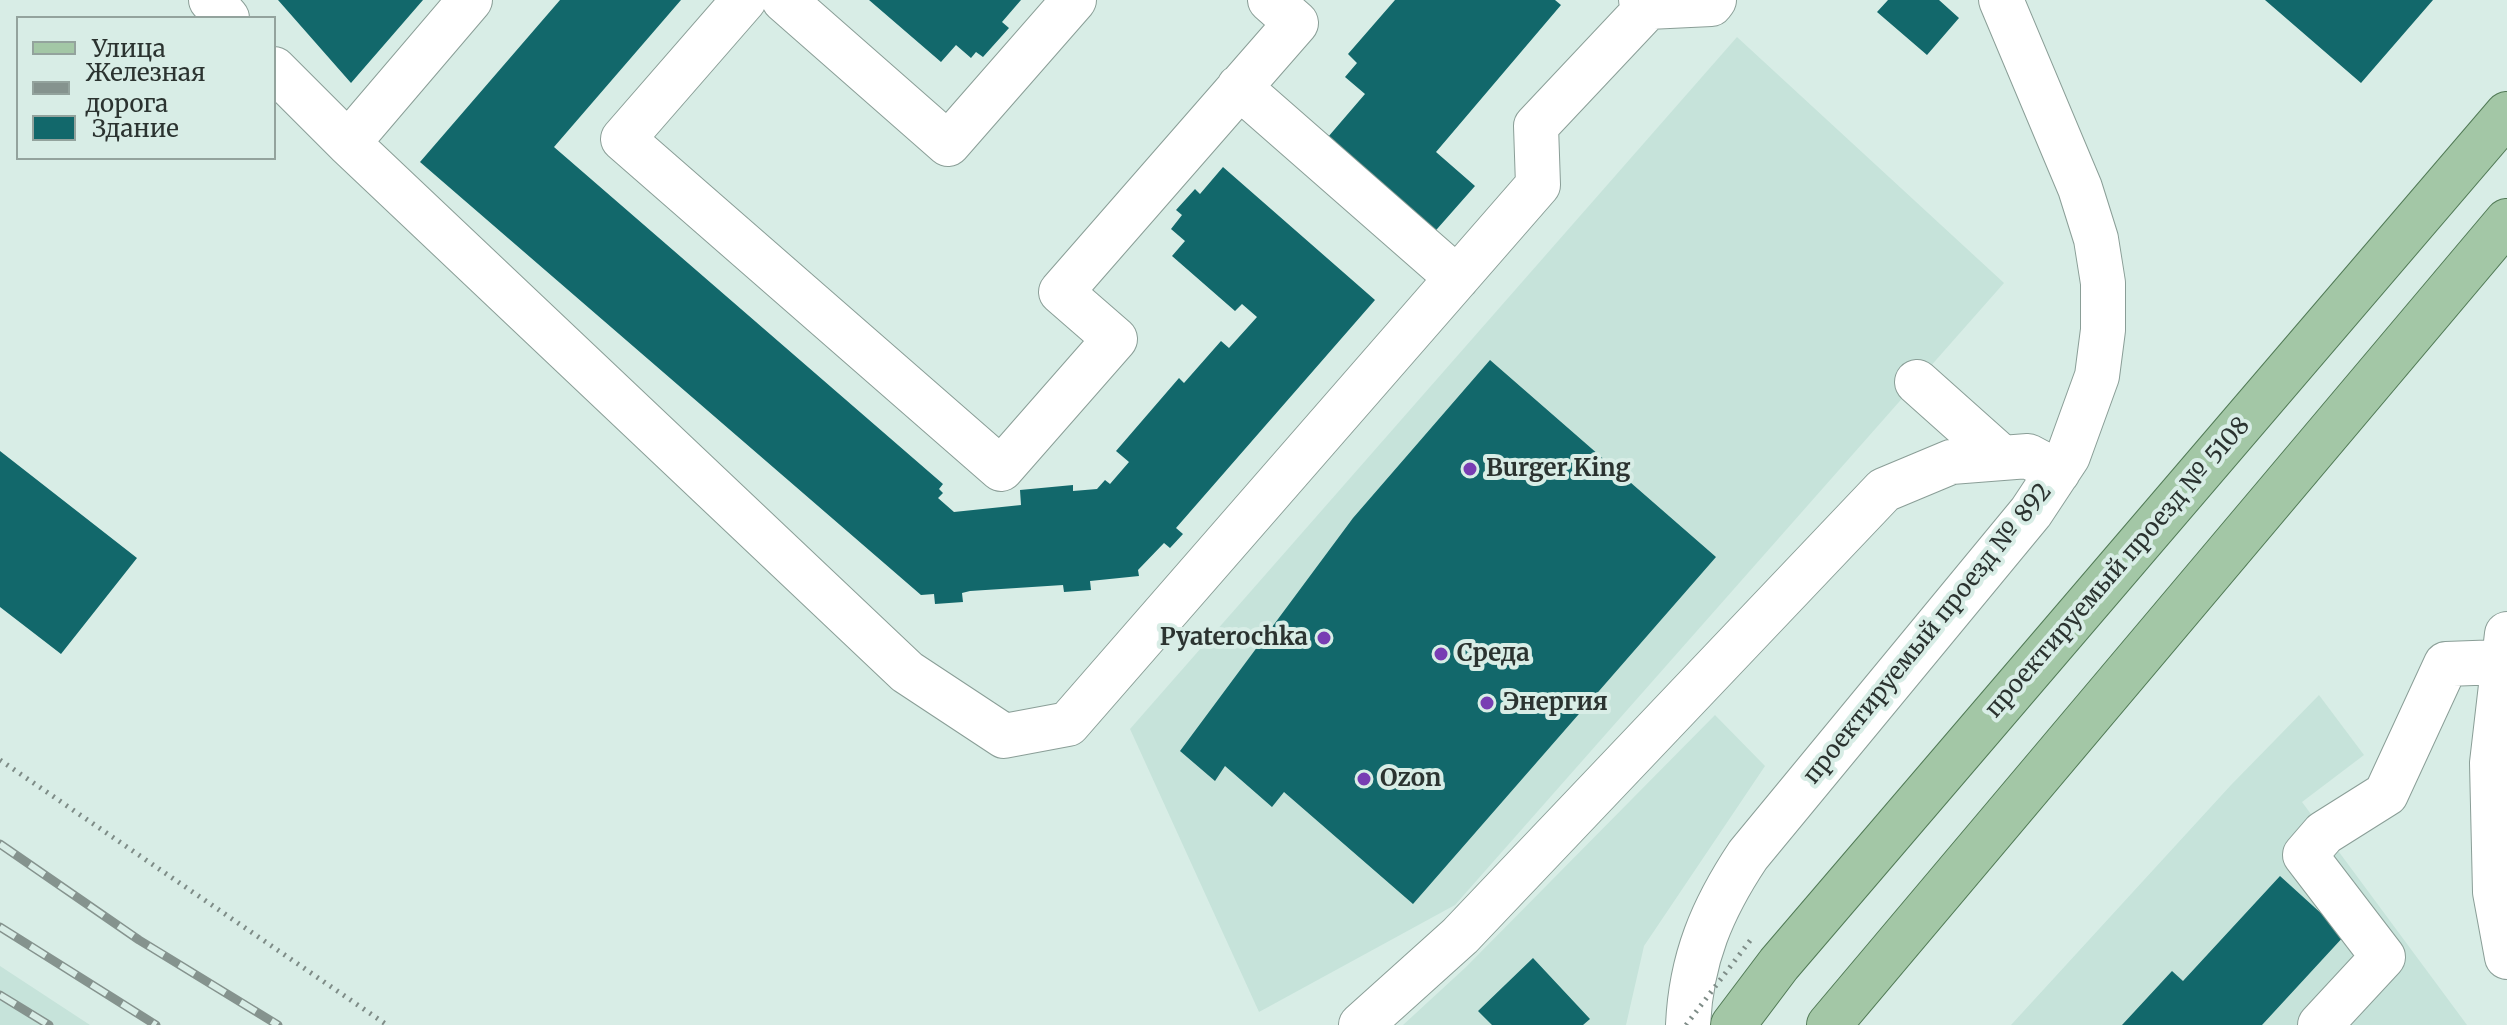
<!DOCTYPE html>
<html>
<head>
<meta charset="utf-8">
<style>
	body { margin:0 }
	#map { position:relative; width:2507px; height:1025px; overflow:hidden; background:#d8ede6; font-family:Merriweather,serif }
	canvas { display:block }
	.legend { position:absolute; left:16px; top:16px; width:260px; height:144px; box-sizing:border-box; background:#d8ede6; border:2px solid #93a39d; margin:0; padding:10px 14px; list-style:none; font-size:24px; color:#2b3330 }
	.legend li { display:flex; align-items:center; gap:16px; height:40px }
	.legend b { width:40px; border:2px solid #93a39d }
</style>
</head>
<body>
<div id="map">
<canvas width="2507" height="1025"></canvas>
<ul class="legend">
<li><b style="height:10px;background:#a3c7a6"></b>Улица</li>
<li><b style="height:10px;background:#85938e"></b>Железная дорога</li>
<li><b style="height:22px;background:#12686b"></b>Здание</li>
</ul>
</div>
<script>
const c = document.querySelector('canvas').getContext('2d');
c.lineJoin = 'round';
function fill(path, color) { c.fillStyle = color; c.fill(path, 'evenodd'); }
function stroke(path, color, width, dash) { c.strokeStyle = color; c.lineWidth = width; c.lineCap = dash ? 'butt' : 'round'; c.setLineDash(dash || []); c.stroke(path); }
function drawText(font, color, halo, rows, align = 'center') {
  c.font = font + ' Merriweather,serif'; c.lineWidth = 8; c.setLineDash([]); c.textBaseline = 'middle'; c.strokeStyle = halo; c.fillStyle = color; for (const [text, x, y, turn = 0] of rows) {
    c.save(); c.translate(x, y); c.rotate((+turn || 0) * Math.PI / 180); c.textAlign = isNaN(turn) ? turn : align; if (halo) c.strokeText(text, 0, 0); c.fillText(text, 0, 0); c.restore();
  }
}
const built = new Path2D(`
	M1737,37l267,246 -549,622 -196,107 -129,-283z
	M2319,695l45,60 -62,47 165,223h-456l220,-240z
	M1715,715l50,51 -121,180 -18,79h-223l63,-58z
	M0,966l90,59h-90z`);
const building = new Path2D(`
	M278,0h145l-72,83z
	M560,0h121l-127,147 389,337 -4,5 4,4 -5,5 16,14 67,-7 -1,-15 53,-5v6l24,-2 8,-9 5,4 19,-22 -13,-11 63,-73 5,5 37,-42 8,7 28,-31 -15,-13 -7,7 -63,-55 13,-15 -14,-12 11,-14 -6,-5 19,-21 5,5 23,-27 152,133 -199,228 7,6 -13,14 -6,-5 -26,27 1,6 -49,5 1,9 -27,2 -1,-7 -93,6 -8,2 1,9 -28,2 -1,-10 -13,1 -501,-433z
	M869,0h152l-19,22 7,6 -26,29 -7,-5 -5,6 -15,-13 -15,17z
	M1395,0h160l6,5 -125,147 39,34 -45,51 -108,-93 43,-50 -20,-17 12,-14 -9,-9z
	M1888,0h51l20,18 -32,37 -50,-43z
	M2265,0h168l-72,83z
	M1490,360l226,197 -303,347 -129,-112 -12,15 -47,-41 -10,15 -35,-30 173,-233z
	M0,451l137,107 -76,96 -61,-47z
	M2280,876l65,59 -83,90h-140l50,-54 11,10z
	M1533,958l57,61 -7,6h-91l-14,-14z`);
const path = new Path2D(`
	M0,760l387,265`);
const minor = new Path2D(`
	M211,0l16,18
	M744,0l-121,139 378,330 114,-130 -54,-47 235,-269 -26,-23
	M784,0l164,144 126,-144
	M1641,0l7,7 63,-3 3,-4
	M274,69l74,74 559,529 97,64 64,-12 470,-539 -2,-59 112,-119
	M1239,87l218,191
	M348,143l122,-143
	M1917,382l84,75
	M2507,634l-15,129 3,129 12,65
	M1361,1025l99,-89 424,-446 67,-28 77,-6 30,16
	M1688,1025c3,-66 24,-116 60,-170l283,-343 37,-56 29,-80 6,-46v-47l-7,-44 -16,-51 -79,-188
	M2320,1025l63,-68 -78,-102 19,-22 62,-39 60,-130 55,-2`);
const major = new Path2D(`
	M1733,1025l46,-61 728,-850
	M1829,1025l678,-804`);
const rail = new Path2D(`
	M0,844l139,96 139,85
	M0,927l156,98
	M0,995l49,30`);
const pathBridge = new Path2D(`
	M1686,1025l66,-87`);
const markers = [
	[1470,469,8,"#783db3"],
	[1324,638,8,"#783db3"],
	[1441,654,8,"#783db3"],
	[1487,703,8,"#783db3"],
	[1364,779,8,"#783db3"]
];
const poiNames = [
	["Burger King",1486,469],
	["Pyaterochka",1308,638,"right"],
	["Среда",1457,654],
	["Энергия",1503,703],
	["Ozon",1380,779]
];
const streetNames = [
	["проектируемый проезд № 5108",2118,568,-49],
	["проектируемый проезд № 892",1928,634,-51]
];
fill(built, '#c6e3da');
fill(building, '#12686b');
stroke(minor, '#8a9e97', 46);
stroke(major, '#517a56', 46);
stroke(path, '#7e8c87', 5, [2, 6]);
stroke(minor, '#fff', 44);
stroke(major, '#a3c7a6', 44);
stroke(rail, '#85938e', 9);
stroke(rail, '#d8ede6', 6, [18]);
stroke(pathBridge, '#7e8c87', 5, [2, 6]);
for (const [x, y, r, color] of markers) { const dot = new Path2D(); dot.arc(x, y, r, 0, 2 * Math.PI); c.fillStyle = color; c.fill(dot); stroke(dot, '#d8ede6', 3); }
drawText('bold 24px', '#2b3330', '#d8ede6', poiNames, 'left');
drawText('24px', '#2b3330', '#d8ede6', streetNames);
</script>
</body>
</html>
